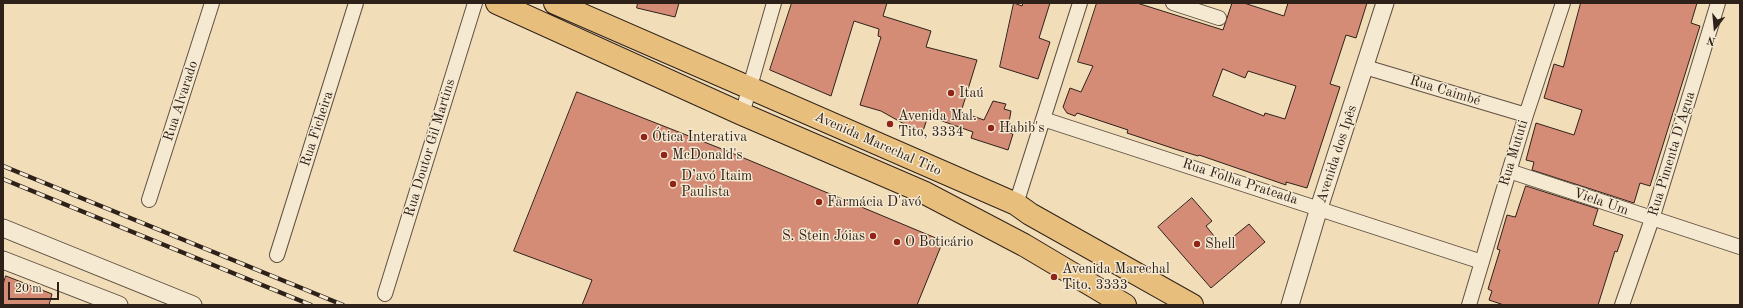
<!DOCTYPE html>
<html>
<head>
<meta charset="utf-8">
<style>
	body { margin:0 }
	#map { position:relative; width:1743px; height:308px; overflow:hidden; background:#f1ddb8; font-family:"Old Standard TT",serif }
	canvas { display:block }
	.frame { position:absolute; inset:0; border:4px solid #2e211a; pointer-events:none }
	.north { position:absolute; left:1695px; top:8px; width:40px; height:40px; -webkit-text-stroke:3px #f6e9d1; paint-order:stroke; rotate:196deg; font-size:11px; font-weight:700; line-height:16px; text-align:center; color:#2e211a }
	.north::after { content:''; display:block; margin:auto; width:14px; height:18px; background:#2e211a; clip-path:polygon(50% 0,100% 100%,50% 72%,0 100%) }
	.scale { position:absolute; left:8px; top:282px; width:51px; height:18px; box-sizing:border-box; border:2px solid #2e211a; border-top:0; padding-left:5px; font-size:12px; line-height:14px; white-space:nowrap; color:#2e211a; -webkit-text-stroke:3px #f6e9d1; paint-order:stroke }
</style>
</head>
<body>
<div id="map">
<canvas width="1743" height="308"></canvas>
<div class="frame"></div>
<div class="north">N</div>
<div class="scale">20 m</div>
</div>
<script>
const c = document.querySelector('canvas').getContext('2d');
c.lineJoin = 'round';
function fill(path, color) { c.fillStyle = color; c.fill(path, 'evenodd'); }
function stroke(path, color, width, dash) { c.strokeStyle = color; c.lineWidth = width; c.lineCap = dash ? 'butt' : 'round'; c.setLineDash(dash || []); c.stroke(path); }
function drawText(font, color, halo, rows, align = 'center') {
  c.font = font + ' "Old Standard TT",serif'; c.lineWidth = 3; c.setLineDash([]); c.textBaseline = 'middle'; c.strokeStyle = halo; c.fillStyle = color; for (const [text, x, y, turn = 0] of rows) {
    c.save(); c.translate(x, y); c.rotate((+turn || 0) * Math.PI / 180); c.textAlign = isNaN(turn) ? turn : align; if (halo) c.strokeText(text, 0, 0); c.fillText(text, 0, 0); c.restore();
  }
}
const building = new Path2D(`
	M638,3h41l-4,14 -38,-9z
	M792,3h95l-4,13 48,15 -5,16 51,13 -16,52 23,8 9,-19 13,3 -2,5 7,2 -2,11 1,1 -3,9 6,2 -5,16 -37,-12 2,-6 -45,-16 -6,18 -41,-23 -21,-6 21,-68 -3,-1 1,-7 -25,-8 -23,75 -61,-26z
	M1014,3l8,3 1,-3h27l-11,35 11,4 -12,37 -38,-12z
	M1097,3h40l86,27 9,-27h12l40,13 4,-13h79l-11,35 -10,-3 -16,49 10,3 -33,101 -21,-6v3l-87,-30 -1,1 -23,-7 -48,-16 1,-3 -51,-17 -2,3 -8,-3 -4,-6 7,-19 11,4 12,-26 -15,-4zM1223,69l22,9 3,-7 48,15 -11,33 -20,-6 -1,3 -51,-20z
	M1581,3h116l-6,20 9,3 -38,122 -12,38 -10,-3 -6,20 -102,-33 2,-8 -8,-2 10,-37 38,12 8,-25 -38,-12 10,-34 9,3z
	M577,92l150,59 216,90 -26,64h-335l10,-25 -78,-29z
	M1526,186l72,23 -5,16 30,10 -6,17 -2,-1 -17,54h-94l-15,-5 3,-9 -4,-2 12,-39 -3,-1 10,-34 8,2z
	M1192,198l20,23 -6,5 16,20 27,-22 16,18 -54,46 -53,-61z
	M6,276l46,18 -3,11h-46v-20z`);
const minor = new Path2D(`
	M1173,3l46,15
	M1365,67l161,48
	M742,114l32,-111
	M1043,119l439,143
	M1509,171l231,76
	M149,200l63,-197
	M1016,204l64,-201
	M277,255l79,-252
	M385,294l90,-291
	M1469,305l57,-190 37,-112
	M1622,305l30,-86 66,-216`);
const tertiary = new Path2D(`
	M3,228l190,77
	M3,260l116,45
	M1290,305l29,-97 66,-205`);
const primary = new Path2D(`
	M497,3l245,111 181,78 101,53 101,60
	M555,3l461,201 14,10 162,91`);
const rail = new Path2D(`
	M3,166l340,139
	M3,179l308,126`);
const markers = [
	[951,93,4,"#8f2418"],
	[890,124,4,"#8f2418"],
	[991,128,4,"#8f2418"],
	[644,137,4,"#8f2418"],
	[664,155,4,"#8f2418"],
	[673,184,4,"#8f2418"],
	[819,202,4,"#8f2418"],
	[873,236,4,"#8f2418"],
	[897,242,4,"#8f2418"],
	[1197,244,4,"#8f2418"],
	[1054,277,4,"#8f2418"]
];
const streetNames = [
	["Rua Caimbé",1445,91,17],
	["Rua Alvarado",181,101,-72],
	["Rua Ficheira",317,129,-72],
	["Avenida Marechal Tito",878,144,24],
	["Rua Doutor Gil Martins",430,148,-73],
	["Rua Mututi",1514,153,-73],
	["Avenida dos Ipês",1337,154,-72],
	["Rua Pimenta D'Água",1672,154,-73],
	["Rua Folha Prateada",1240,182,18],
	["Viela Um",1601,202,19]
];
const poiNames = [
	["Itaú",959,93],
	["Avenida Mal.",898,116],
	["Tito, 3334",898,132],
	["Habib's",999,128],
	["Ótica Interativa",652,137],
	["McDonald's",672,155],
	["D’avó Itaim",681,176],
	["Paulista",681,192],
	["Farmácia D'avó",827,202],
	["S. Stein Jóias",865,236,"right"],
	["O Boticário",905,242],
	["Shell",1205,244],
	["Avenida Marechal",1062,269],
	["Tito, 3333",1062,285]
];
fill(building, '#d48c77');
stroke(building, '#2e211a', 1);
stroke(minor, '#5f5042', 16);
stroke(tertiary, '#5f5042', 19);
stroke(primary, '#2e211a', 24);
stroke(minor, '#f6e9d1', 14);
stroke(tertiary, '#f6e9d1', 17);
stroke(primary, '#e8be7c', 22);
stroke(rail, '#2e211a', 4.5);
stroke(rail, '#f6e9d1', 3, [9]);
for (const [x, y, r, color] of markers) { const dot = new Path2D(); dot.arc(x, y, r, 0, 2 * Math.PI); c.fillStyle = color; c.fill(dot); stroke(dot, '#f6e9d1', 1.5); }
drawText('14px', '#2e211a', '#f6e9d1', streetNames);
drawText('14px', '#2e211a', '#f6e9d1', poiNames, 'left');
</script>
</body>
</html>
